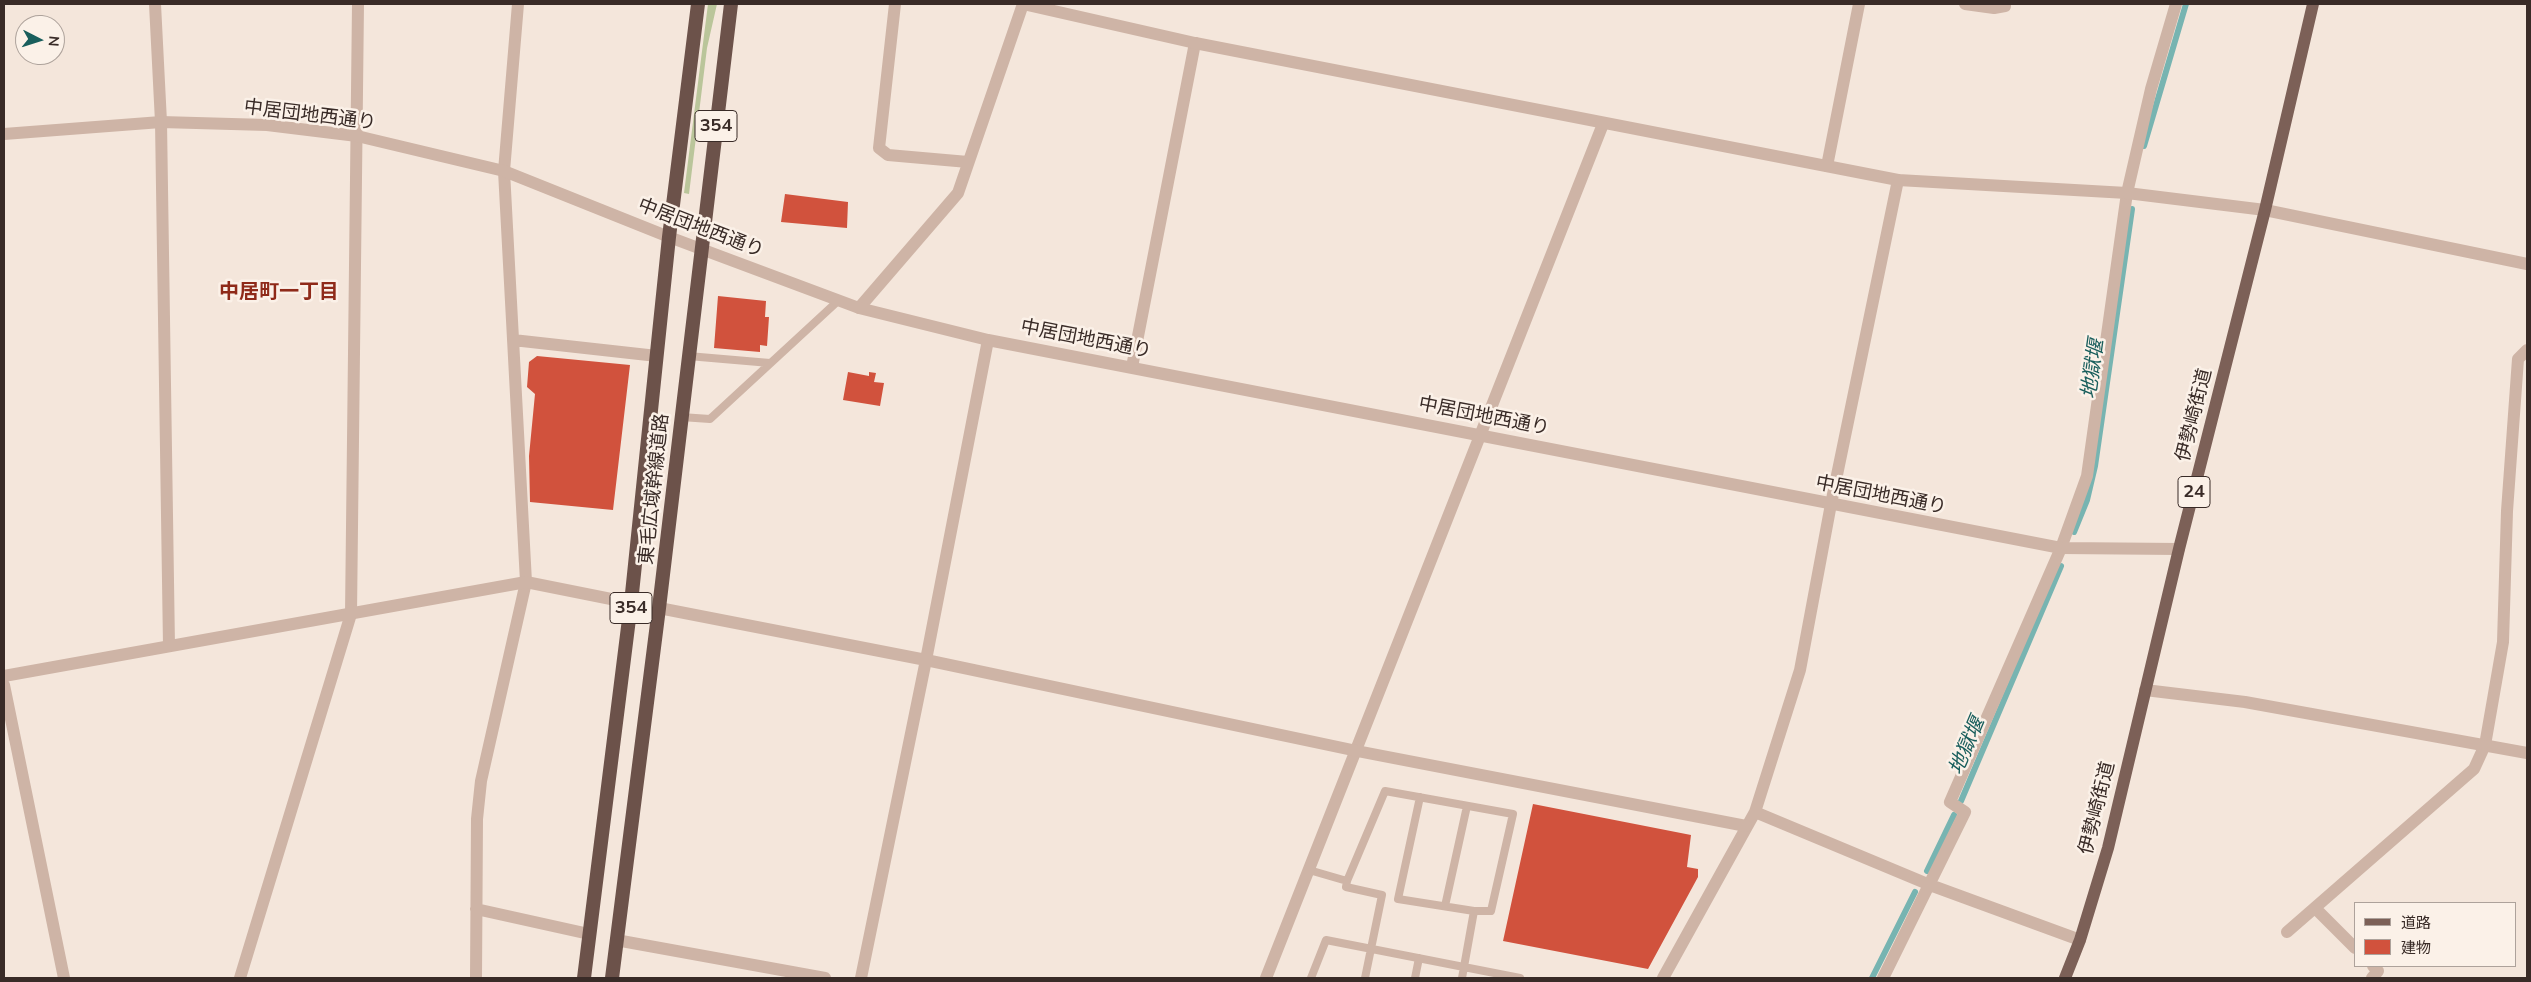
<!DOCTYPE html>
<html>
<head>
<meta charset="utf-8">
<style>
	body { margin:0 }
	#map { position:relative; width:2531px; height:982px; overflow:hidden; background:#f4e6db; font-family:Mulish,"Noto Sans JP",sans-serif }
	canvas { display:block }
	.frame { position:absolute; inset:0; border:5px solid #392b27; pointer-events:none }
	.legend { position:absolute; left:2354px; top:902px; width:162px; height:65px; box-sizing:border-box; background:#fbf1e8; border:1px solid #ada29b; margin:0; padding:6px 9px; list-style:none; font-size:15px; color:#392b27 }
	.legend li { display:flex; align-items:center; gap:10px; height:25px }
	.legend b { width:25px; border:1px solid #ada29b }
	.north { position:absolute; left:15px; top:15px; width:50px; height:50px; box-sizing:border-box; background:#fbf1e8; border:1px solid #ada29b; border-radius:50%; rotate:95deg; font-size:14px; font-weight:700; line-height:20px; text-align:center; color:#392b27 }
	.north::after { content:''; display:block; margin:auto; width:18px; height:22px; background:#195e5c; clip-path:polygon(50% 0,100% 100%,50% 72%,0 100%) }
</style>
</head>
<body>
<div id="map">
<canvas width="2531" height="982"></canvas>
<div class="frame"></div>
<ul class="legend">
<li><b style="height:6px;background:#7c6057"></b>道路</li>
<li><b style="height:14px;background:#d1523d"></b>建物</li>
</ul>
<div class="north">N</div>
</div>
<script>
const c = document.querySelector('canvas').getContext('2d');
c.lineJoin = 'round';
function fill(path, color) { c.fillStyle = color; c.fill(path, 'evenodd'); }
function stroke(path, color, width, dash) { c.strokeStyle = color; c.lineWidth = width; c.lineCap = dash ? 'butt' : 'round'; c.setLineDash(dash || []); c.stroke(path); }
function drawText(font, color, halo, rows, align = 'center') {
  c.font = font + ' Mulish,"Noto Sans JP",sans-serif'; c.lineWidth = 5; c.setLineDash([]); c.textBaseline = 'middle'; c.strokeStyle = halo; c.fillStyle = color; for (const [text, x, y, turn = 0] of rows) {
    c.save(); c.translate(x, y); c.rotate((+turn || 0) * Math.PI / 180); c.textAlign = isNaN(turn) ? turn : align; if (halo) c.strokeText(text, 0, 0); c.fillText(text, 0, 0); c.restore();
  }
}
const green = new Path2D(`
	M708,4h9l-10,44 -18,146 -5,-1z`);
const stream = new Path2D(`
	M2144,146l42,-142
	M2074,532l13,-32 8,-34 37,-257
	M1961,801l100,-235
	M1927,871l27,-56
	M1872,978l43,-86`);
const building = new Path2D(`
	M785,194l63,8 -1,26 -66,-6z
	M718,296l48,5 -1,16h4l-2,29 -7,-1v7l-46,-4z
	M537,356l93,9 -17,145 -83,-8 -1,-46 6,-62 -8,-7 2,-25z
	M848,372l21,4v-4l7,1 -2,9 10,1 -4,23 -37,-6z
	M1533,804l158,31 -4,32 11,2v8l-50,92 -145,-28z`);
const service = new Path2D(`
	M688,356l82,7
	M681,417l29,2 129,-119
	M1420,797l-22,102 76,12
	M1309,870l38,11 -1,6 36,8 -17,83
	M1347,881l38,-90 128,23 -22,97h-17l-12,67
	M1445,906l22,-100
	M1311,978l15,-38 194,38
	M1415,978l4,-20`);
const minor = new Path2D(`
	M155,4l6,118 8,524
	M895,4l-16,144 9,7 80,7
	M1965,4l29,4 11,-2v-2
	M1827,166l32,-162
	M2265,210l262,54
	M859,308l99,-115 65,-189
	M513,340l144,16
	M1132,367l63,-324
	M4,685l60,293
	M2145,690l100,12 282,51
	M1755,812l175,73 150,55
	M2315,908l40,40
	M476,909l113,25
	M2287,932l187,-163 11,-24 18,-103 4,-131 11,-152 9,-9
	M616,940l209,38
	M240,978l111,-364 7,-610
	M476,978l1,-159 4,-38 45,-199 -22,-411 14,-167
	M1266,978l337,-854
	M1663,978l92,-166 45,-142 31,-166 67,-324
	M1883,978l82,-166 -15,-10 111,-254 26,-72 40,-283 24,-104 25,-85
	M2372,978l6,-7 -5,-5`);
const tertiary = new Path2D(`
	M1023,4l172,39 703,137 229,13 138,17
	M4,134l157,-12 106,3 90,11 147,35 165,66 190,71 129,32 1073,208 118,1
	M659,608l267,52 431,91 389,75
	M4,676l522,-94 105,21
	M861,978l65,-318 62,-320`);
const primary = new Path2D(`
	M2065,978l15,-38 28,-92 71,-299 86,-339 48,-206`);
const trunk = new Path2D(`
	M584,978l47,-375 38,-366 29,-233
	M612,978l47,-370 72,-604`);
const shields = [
	[716,126,42],
	[2194,492,32],
	[631,608,42]
];
const shieldNames = [
	["354",716,126],
	["24",2194,492],
	["354",631,608]
];
const streetNames = [
	["中居団地西通り",310,115,7],
	["中居団地西通り",701,228,21],
	["中居団地西通り",1086,339,11],
	["伊勢崎街道",2194,415,-76],
	["中居団地西通り",1484,416,11],
	["東毛広域幹線道路",654,489,-84],
	["中居団地西通り",1881,495,11],
	["伊勢崎街道",2097,808,-76]
];
const neighbourhoodNames = [
	["中居町一丁目",279,292]
];
const waterNames = [
	["地獄堰",2093,369,-82],
	["地獄堰",1967,746,-67]
];
fill(green, '#bac59a');
stroke(stream, '#77b4b1', 6);
fill(building, '#d1523d');
stroke(service, '#ceb4a6', 8);
stroke(minor, '#ceb4a6', 12);
stroke(tertiary, '#ceb4a6', 12);
stroke(primary, '#7c6057', 12);
stroke(trunk, '#6c524a', 14);
for (const [x, y, w] of shields) { const box = new Path2D(); box.roundRect(x - w / 2, y - 15.5, w, 31, 4); c.fillStyle = '#fbf1e8'; c.fill(box); stroke(box, '#392b27', 1); }
drawText('bold 18px', '#392b27', null, shieldNames);
drawText('19px', '#392b27', '#fbf1e8', streetNames);
drawText('bold 20px', '#8f2a19', '#fbf1e8', neighbourhoodNames);
drawText('italic 20px', '#195e5c', '#fbf1e8', waterNames);
</script>
</body>
</html>
